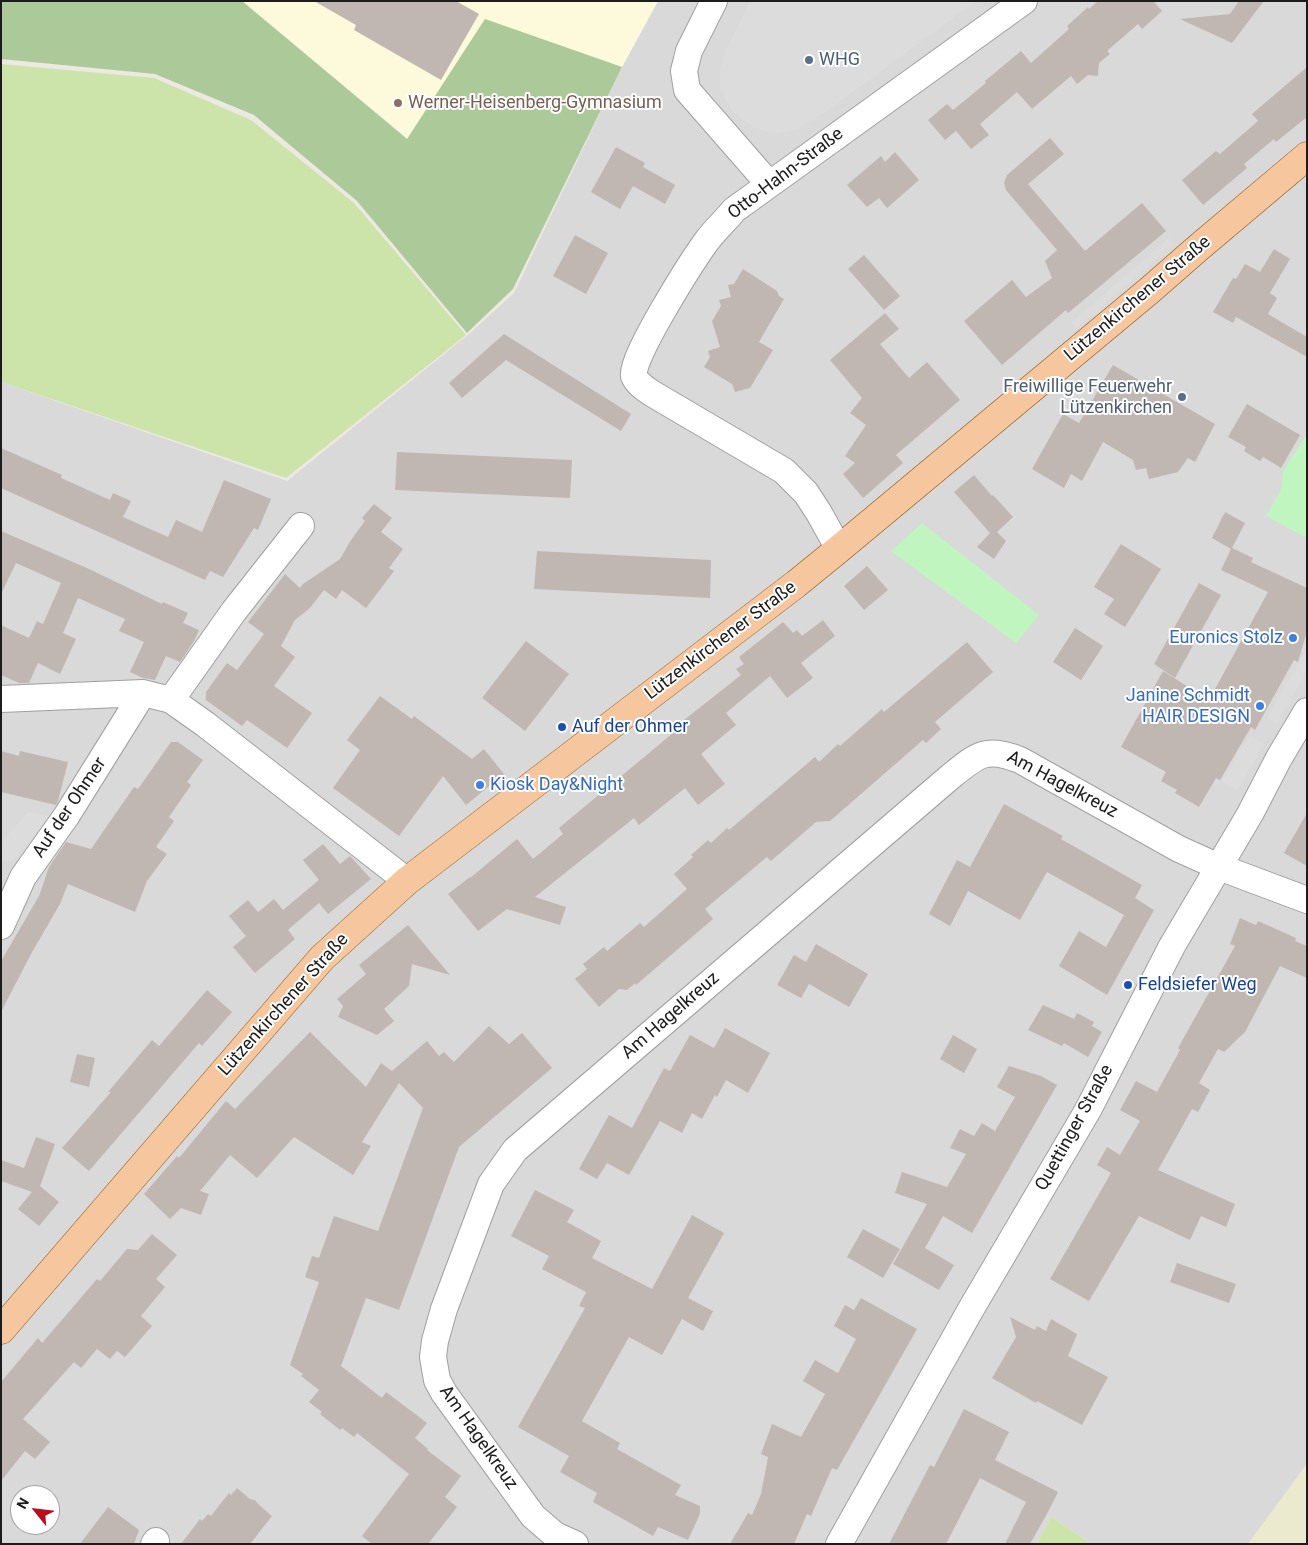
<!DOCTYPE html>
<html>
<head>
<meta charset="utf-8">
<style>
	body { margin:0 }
	#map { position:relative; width:1308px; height:1545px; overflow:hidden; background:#ede8e2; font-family:Roboto,sans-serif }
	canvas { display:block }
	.frame { position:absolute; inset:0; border:2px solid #1c1c1c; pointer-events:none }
	.north { position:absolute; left:10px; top:1485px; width:50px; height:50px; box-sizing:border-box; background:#fff; border:1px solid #a4a4a4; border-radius:50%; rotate:299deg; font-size:14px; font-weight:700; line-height:20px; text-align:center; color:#1c1c1c }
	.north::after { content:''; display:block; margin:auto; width:18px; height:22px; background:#bb0c1d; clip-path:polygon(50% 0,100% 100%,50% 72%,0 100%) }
</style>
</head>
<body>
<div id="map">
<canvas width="1308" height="1545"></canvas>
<div class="frame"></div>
<div class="north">N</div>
</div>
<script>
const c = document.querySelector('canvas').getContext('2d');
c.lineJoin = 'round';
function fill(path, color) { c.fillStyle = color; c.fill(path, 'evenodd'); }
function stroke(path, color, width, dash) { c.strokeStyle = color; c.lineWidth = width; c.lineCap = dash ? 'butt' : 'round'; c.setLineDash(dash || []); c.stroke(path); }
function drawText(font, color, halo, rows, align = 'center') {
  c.font = font + ' Roboto,sans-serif'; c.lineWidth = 4; c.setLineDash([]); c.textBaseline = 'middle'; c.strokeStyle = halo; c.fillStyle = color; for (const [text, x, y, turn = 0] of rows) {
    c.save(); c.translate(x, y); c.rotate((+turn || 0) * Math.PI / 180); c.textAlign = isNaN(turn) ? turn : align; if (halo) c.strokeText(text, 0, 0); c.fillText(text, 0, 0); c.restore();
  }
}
const residential = new Path2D(`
	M658,1h649v1463l-59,80h-156l-41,-27 -14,27h-1036v-1162l286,99 182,-147 45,-41 108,-226zM20,1495h30v30h-30z`);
const education = new Path2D(`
	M242,1h416l-36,66 -137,-48 -77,120z`);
const farmland = new Path2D(`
	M1307,1464v80h-59z`);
const grass = new Path2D(`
	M1,64l153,14 97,42 103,83 112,132 -180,143 -285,-96z
	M1051,1517l41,27h-55z`);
const forest = new Path2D(`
	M1,1h241l165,138 78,-120 137,48 -109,222 -46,44 -110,-132 -103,-86 -99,-41 -154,-15z`);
const park = new Path2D(`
	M1307,434v104l-41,-22 15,-26 2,-19z
	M922,523l117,92 -23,28 -125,-92z`);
const parking = new Path2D(`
	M750,1h226l-146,108 -34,21 -23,4 -20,-7 -21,-16 -12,-22v-21l5,-16z
	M1169,238l5,6 -98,85 -5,-6z
	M1307,648v23l-30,53 -10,-6z
	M1250,735l15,9 -28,46 -15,-9z
	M28,812l23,5 -40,45 -10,-2v-17z`);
const building = new Path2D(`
	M314,1h142l23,13 -38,66 -87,-50 2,-5z
	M1098,1h55l9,10 -20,18 -4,-5 -31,27 3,3 -11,9 -1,13 -10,-1 -11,9 -6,-8 -39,33 -15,-17 -37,32 9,11 -18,14 -15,-18 -11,9 -17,-20 19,-16 6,6 33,-27 -1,-2 36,-30 10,12 38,-34 -2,-3 21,-19 1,2z
	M1239,1h25l-32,42 -52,-24 50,-5z
	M1307,67v50l-31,25 -2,-3 -30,25 3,4 -44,37 -21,-25 34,-29 4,3 38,-33 -6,-7z
	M1050,138l14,16 -36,30 57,67 57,-48 24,28 -98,82 -2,-3 -64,55 -38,-44 48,-41 14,17 26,-19 -7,-17 12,-11 -51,-60 -2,-7 3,-8z
	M616,147l29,16 -2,4 32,18 -10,19 -32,-18 -13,23 -29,-17z
	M895,152l24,28 -32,28 -8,-10 -12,9 -20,-22 34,-29 4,6z
	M575,235l33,18 -22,41 -33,-18z
	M1274,249l16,10 -20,34 7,5 -9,16 39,23v20l-71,-40 -3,6 -20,-11 20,-34 3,1 9,-15 15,8z
	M864,255l36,41 -16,14 -36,-41z
	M743,269l34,22 2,5 5,3 -25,43 14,8 -23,38 -15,4 -3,-8 -28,-17 6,-10 -2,-6 12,-4 -8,-26 9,-15 -2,-6 12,-3 -3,-12 6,-1z
	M885,313l14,16 -19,15 29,34 18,-16 33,38 -64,55 7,8 -40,35 -20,-24 12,-11 -10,-7 21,-31 -16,-12 12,-15 -32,-38z
	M504,334l127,80 -10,17 -115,-71 -44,38 -13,-15z
	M1113,365l102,59 -20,38 -7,-4 -10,14 -29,7 -3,-11 -10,2 -3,-10 -30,-18 -21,39 -11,-7 -7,14 -32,-19 31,-55 16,9z
	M1247,404l53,31 -19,33 -18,-11 -3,4 -16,-10 2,-4 -18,-10z
	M1,448l61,27 -1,3 49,22 3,-7 18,8 -8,16 45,20 8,-17 26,12 22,-52 47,19 -13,31 -4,-2 -31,49 -13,-6 -5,9 -204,-92z
	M397,452l175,8 -2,38 -175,-8z
	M974,475l18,21 1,-1 20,22 -16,15 9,9 -12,18 -17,-12 13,-14 -36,-41z
	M374,504l18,14 -11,14 22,17 -14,19 5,3 -28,37 -24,-18 -6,9 -12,-9 -14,18 -15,12 -14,26 14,11 -21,29 38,27 -25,35 -40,-28 -5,6 -36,-26v-8l21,-29 10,7 27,-36 -16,-12 37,-48 15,14 3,-4 37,-25 11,-19 14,-19 -3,-3z
	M1225,512l20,11 -13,25 21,10 -2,4 56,26v43l-9,31 -4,-2 -39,70 -4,-3 -31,53 -4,-2 -17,29 -24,-14 2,-3 -16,-9 5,-9 -45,-25 42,-76 46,29 59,-108 -47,-22 10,-21 -19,-11z
	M1,531l86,37 75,36 1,-2 25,11 -5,10 16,7 -5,11 -14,21 -14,-6 -11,24 -12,-2 -13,-6 14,-30 -25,-11 6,-12 -47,-21 -15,35 13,6 -16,35 -22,-11 -9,20h-10l-18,-8v-50l28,13 8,-17 6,3 18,-41 -45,-20 -15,31z
	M1121,544l40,25 -36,58 -21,-13 10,-15 -20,-12z
	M537,551l174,9 -1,38 -176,-9z
	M867,566l21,24 -24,20 -20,-24z
	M1199,583l22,12 -46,83 -21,-14z
	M823,620l12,16 -34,27 12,15 -26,20 -17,-22 -44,37 10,12 -35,29 24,30 -27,21 -13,-17 -46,37 -5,-7 -99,79 31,10 -6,18 -53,-16 -29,22 -30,-37 22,-17v1l47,-39 16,20 30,-25 -4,-6 114,-95 -3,-2 71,-56 -5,-6 8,-5 -5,-7 44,-35 10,11 4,-3 5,6z
	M1075,628l28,18 -22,34 -28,-18z
	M526,641l43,33 -44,57 -43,-33z
	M967,642l26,30 -58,50 6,7 -15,14 -3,-3 -93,81 -14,1 -45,39 -4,-4 -62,52 8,10 -77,66 -1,-2 -8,7 -8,-1 -20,18 -24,-28 12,-10 -4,-5 21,-17 3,4 33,-28 4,4 43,-38 -13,-15 19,-17 -2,-2 17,-15 3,3 16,-15 2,2 86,-73 4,5 19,-18 2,2 42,-37 2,3z
	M380,696l32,23 2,-3 58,43 12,-10 20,25 -38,31 -23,-29 -44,60 -66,-48 27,-38 -13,-10z
	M171,742h7l25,18 -16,22 4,3 -22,32 5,4 -18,26 11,7 -20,27 -12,31 -67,-28 -8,20 -29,50 -30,58v-51l38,-65 10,-29 17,-25 25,7 43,-62 4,2z
	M1,751l18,5 1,-5 48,11 -10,39 -2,4 -55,-13z
	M1004,804l59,32 -2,3 81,46 -7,13 19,12 -47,85 -48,-29 20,-35 27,16 18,-32 -77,-43 -27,48 -52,-29 -18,35 -21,-12 28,-54 13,7z
	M1307,813v53l-23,-13z
	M323,844l17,20 10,-8 21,23 -43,35 -9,-11 -31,27 7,9 -40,34 -22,-26 13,-11 -17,-20 19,-16 10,12 16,-13 9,11 36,-30 -16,-20z
	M1240,918l16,7 2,-4 38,17 -1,3 12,5v32l-27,-12 -35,66 -21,20 -6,-3 -19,34 11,7 -12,22 -6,-3 -34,61 77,34 -9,23 -25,-11 -11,24 -51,-24 -50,85 -39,-22 61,-106 -14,-8 10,-18 13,8 20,-34 -20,-11 16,-29 21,11 23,-42 -2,-2 57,-102 -5,-2z
	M408,925l42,50 -38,-11 -3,22 -25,23 10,12 -17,14 -39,-18 5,-11 -6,-7 29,-25 -7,-9z
	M816,944l52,30 -19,33 -40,-23 -8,14 -24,-13 17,-30 12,7z
	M207,990l25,22 -30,34 -3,-3 -110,128 -27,-23 49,-56h-3l44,-52 7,6z
	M1043,1005l31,14 3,-6 17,9 -2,4 10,6 -14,25 -24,-14 -2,3 -34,-16z
	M489,1026l20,18 13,-11 30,35 -93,79 -60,163 -33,-12 -25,68 41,32 4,-6 41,31 -12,15 13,11 -1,1 34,26 -16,21 12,10 -29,37h-56l-10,-8 47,-62 -52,-41 -3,4 -12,-9 -2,2 -20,-16 2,-2 -13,-10 10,-12 -18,-14 2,-2 -13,-9 29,-83 -14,-5 7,-21 7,2 15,-42 44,15 45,-123 -24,-25 -37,59 9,4 -18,29 -59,-38 -37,41 -27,-23 -30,36 9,3 -8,21 -20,-7 -11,11 -26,-25 33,-38 2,2 47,-57 9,8 75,-77 56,55 15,-24 11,8 35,-30 12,15 5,-4 10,10z
	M725,1028l45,25 -22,40 -22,-13 -9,17 -2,-2 -13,24 -10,-6 -10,20 -22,-12 -31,54 -22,-12 -10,16 -18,-10 30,-54 23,13 32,-60 6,3 20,-36 24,13z
	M953,1035l24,14 -13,24 -24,-14z
	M77,1054l18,4 -6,29 -19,-5z
	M1009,1066l32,10 16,9 -85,148 -29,-17 -18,32 29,17 -15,25 -46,-26 34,-60 -32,-11 7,-21 45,15 19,-33 -16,-6 10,-19 14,7 8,-13 13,8 20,-34 -18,-10z
	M36,1137l19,7 -15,42 19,16 -20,24 -21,-17 14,-17 -31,-11v-21l23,8z
	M535,1190l39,20 -7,12 34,19 -9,17 60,31 40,-74 32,18 -36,65 25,13 -10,20 -21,-12 -20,36 -33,-18 -47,84 38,22 -3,6 64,36 -6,10 25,11v8l-12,26 -30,-13 -5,9 -60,-34 4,-9 -37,-21 9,-16 -51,-29 67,-119 -6,-2 7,-14 -44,-23 7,-13 -38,-20z
	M863,1229l37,20 -17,29 -36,-21z
	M152,1234l25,21 -21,24 9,8 -24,29 11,10 -27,31 -8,-6 -7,8 -13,-10 -16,19 -7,-6 -51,57 27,23 -15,17 -10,-8 -24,30v-99l37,-44 4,5 55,-64 3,2 27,-32 11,1z
	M1177,1263l59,21 -7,19 -59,-21z
	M861,1298l56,31 -80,141 -5,-2 -21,48 -4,-2 -13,30h-64l18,-31 4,2 9,-21 7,-37 -7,-3 11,-30 29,13 24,-43 -22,-13 12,-21 23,13 18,-34 -22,-13 11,-21 9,5z
	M1010,1317l25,13 2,-4 9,5 5,-12 26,15 -9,22 40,21 -26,48 -45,-24 -1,2 -44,-25 24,-41z
	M964,1409l45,23 -14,28 63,32 -10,20 -18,32h-25l21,-42 -46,-24 -34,66h-57l41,-79 4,2z
	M237,1488l13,11 5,1 3,4 14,12 -22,28h-69l19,-25 2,2 6,-7 3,2 18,-23 2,2z
	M108,1507l31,23 -5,14h-54z`);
const minor = new Path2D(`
	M714,1l-25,50 -5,20 3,19 82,94
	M839,549l-20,-36 -13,-20 -22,-22 -131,-77c-6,-4 -16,-10 -19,-18 -5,-16 59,-116 72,-134 8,-11 19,-21 28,-32l290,-209
	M1,699l142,-6 28,7 34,24 202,157
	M171,700l63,-89 67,-85
	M1,926l22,-49 44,-62 76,-122
	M154,1544l2,-3
	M575,1544l-20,-9 -22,-19 -89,-123 -7,-13 -4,-23 2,-16 9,-32 47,-125 24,-34 435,-373c27,-22 36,-31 70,-17l159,89 40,18 88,33
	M839,1544l132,-235 117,-199 84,-164 78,-132 29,-56 28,-47`);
const major = new Path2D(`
	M1,1330l321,-372 85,-77 389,-297 43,-35 311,-259 48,-42 109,-92`);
const markers = [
	[809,60,5,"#5c6f8a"],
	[398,103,5,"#8d6e63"],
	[1182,397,5,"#5c6f8a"],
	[1293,638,5,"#3f7fe0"],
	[1260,706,5,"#3f7fe0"],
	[562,727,5,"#1a4fb4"],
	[480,785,5,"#3f7fe0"],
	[1128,985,5,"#1a4fb4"]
];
const serviceNames = [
	["WHG",819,60],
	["Freiwillige Feuerwehr",1172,387,"right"],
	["Lützenkirchen",1172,408,"right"]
];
const educationNames = [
	["Werner-Heisenberg-Gymnasium",408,103]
];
const streetNames = [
	["Otto-Hahn-Straße",786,174,-37],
	["Lützenkirchener Straße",1138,299,-40],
	["Lützenkirchener Straße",721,641,-37],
	["Am Hagelkreuz",1062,785,28],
	["Auf der Ohmer",70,808,-56],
	["Lützenkirchener Straße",284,1005,-48],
	["Am Hagelkreuz",671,1016,-41],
	["Quettinger Straße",1075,1128,-61],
	["Am Hagelkreuz",478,1438,55]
];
const shopNames = [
	["Euronics Stolz",1283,638],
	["Janine Schmidt",1250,696],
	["HAIR DESIGN",1250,717],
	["Kiosk Day&Night",490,785,"left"]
];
const transitNames = [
	["Auf der Ohmer",572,727],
	["Feldsiefer Weg",1138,985]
];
fill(residential, '#dad9d9');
fill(education, '#fdf9db');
fill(farmland, '#ebeace');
fill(grass, '#cce4aa');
fill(forest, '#acca99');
fill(park, '#c1f5c0');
fill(parking, '#dcdcdc');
fill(building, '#c1b7b2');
stroke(minor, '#a0a0a0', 28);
stroke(major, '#8a5309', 29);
stroke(minor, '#fff', 26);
stroke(major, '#f6c79e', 28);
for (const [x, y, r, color] of markers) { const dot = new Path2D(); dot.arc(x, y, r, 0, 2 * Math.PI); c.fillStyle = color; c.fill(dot); stroke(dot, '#fff', 2); }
drawText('18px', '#4e5e75', '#fff', serviceNames, 'left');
drawText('18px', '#785e54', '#fff', educationNames, 'left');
drawText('18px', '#1c1c1c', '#fff', streetNames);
drawText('18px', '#366cbe', '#fff', shopNames, 'right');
drawText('18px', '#164399', '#fff', transitNames, 'left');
</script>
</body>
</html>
